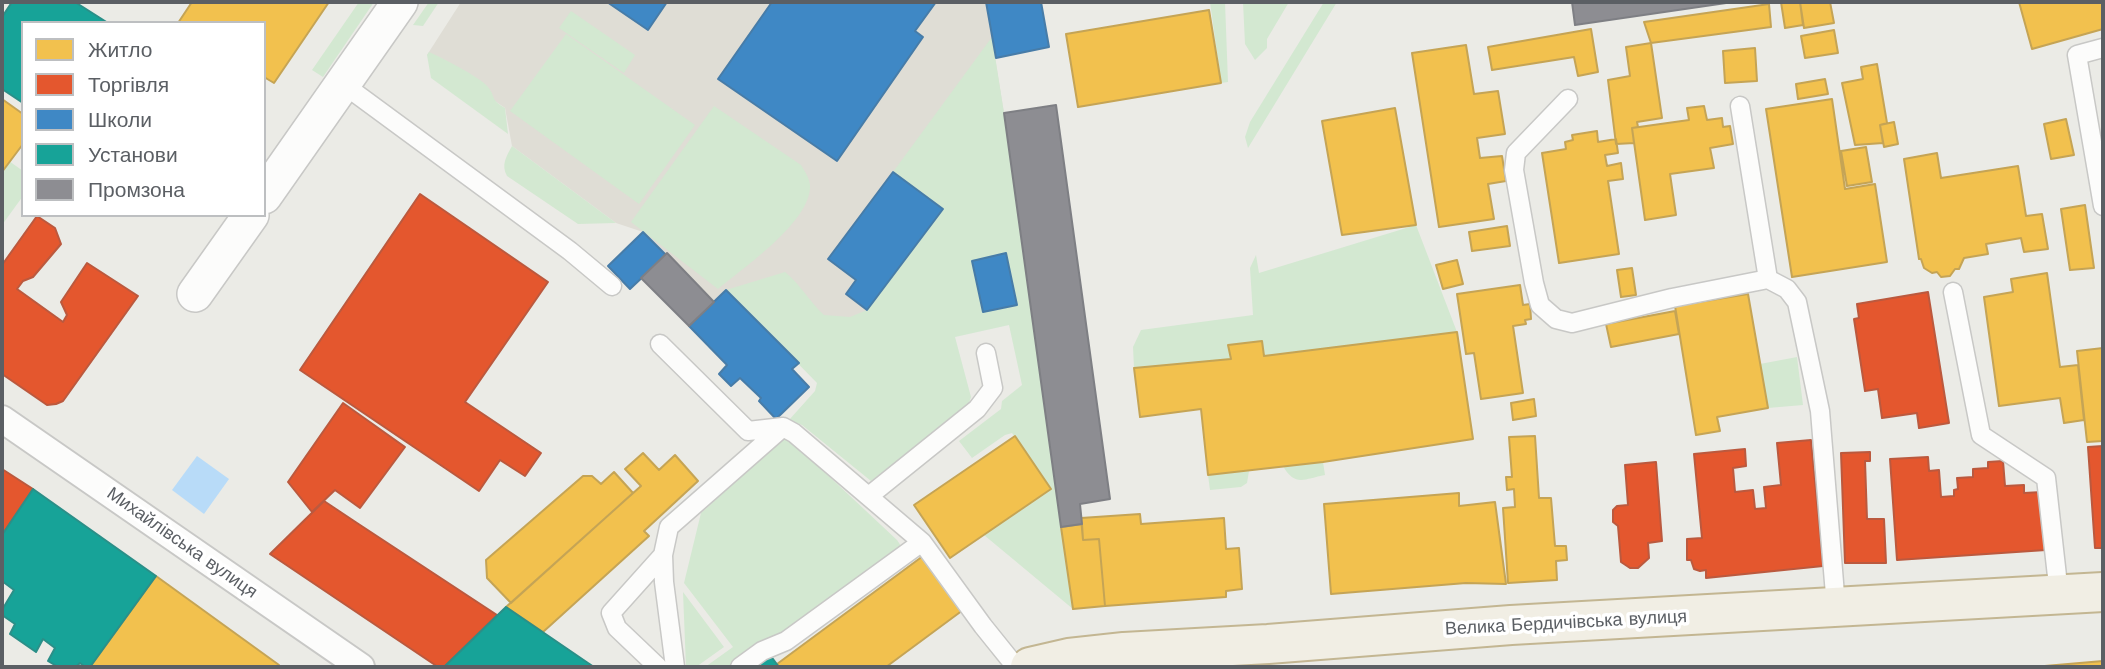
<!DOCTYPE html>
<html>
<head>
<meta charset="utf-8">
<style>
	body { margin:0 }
	#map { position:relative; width:2105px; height:669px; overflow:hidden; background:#ebebe6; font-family:"Work Sans",sans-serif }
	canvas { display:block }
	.frame { position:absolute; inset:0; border:4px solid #5b5f64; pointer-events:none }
	.legend { position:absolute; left:21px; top:21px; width:245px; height:196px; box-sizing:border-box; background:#fff; border:2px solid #bdbfc1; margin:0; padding:9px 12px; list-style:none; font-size:21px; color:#5b5f64 }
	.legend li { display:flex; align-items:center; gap:14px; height:35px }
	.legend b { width:35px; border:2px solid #bdbfc1 }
</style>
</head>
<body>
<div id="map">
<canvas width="2105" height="669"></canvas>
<div class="frame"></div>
<ul class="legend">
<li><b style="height:19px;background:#f2c14e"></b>Житло</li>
<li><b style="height:19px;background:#e4572e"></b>Торгівля</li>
<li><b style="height:19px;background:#3f88c5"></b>Школи</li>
<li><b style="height:19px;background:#17a398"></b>Установи</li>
<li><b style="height:19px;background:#8d8d92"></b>Промзона</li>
</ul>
</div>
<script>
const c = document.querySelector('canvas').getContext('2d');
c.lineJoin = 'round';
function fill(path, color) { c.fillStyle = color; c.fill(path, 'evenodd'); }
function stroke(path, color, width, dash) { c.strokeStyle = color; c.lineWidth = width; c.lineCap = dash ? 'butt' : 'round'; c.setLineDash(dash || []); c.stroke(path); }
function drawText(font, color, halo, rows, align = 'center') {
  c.font = font + ' "Work Sans",sans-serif'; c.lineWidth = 7; c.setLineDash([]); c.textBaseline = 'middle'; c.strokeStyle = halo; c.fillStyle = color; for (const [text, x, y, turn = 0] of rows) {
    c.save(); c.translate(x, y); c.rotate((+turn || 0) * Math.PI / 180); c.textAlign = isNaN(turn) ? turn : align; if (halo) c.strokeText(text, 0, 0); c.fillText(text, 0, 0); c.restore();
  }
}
const education = new Path2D(`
	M461,2h525l18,111 28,206 -233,44 -73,-73 -12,12 -71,-70 -27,-9 -104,-77 -7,-38 -78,-53z`);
const green = new Path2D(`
	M359,2h15l-51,75 -11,-7z
	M429,2h10l-16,24 -10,-1z
	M1210,2h15l3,80 -7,1z
	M1243,2h46l-22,37v9l-12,12 -10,-16z
	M1324,2h13l-89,146 -3,-11 5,-15z
	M571,11l64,44 -11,18 -65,-45z
	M566,34l129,91 -56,79 -129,-93z
	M992,37l12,76 69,496 -89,-74 67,-46 -39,-56 -7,2 -33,23 -13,-17 42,-32 1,-8 20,-16 -13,-60 -54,12 16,60 -3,9 -97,75 -69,-56 -13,-5 26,-29 2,-8 -91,-93 59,-18c15,12 24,29 39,43l26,2 17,-7 76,-101 -50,-37z
	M429,52c13,6 51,25 59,35 9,12 1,11 17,21l3,26 -77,-56 -4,-23z
	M714,106l87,59c4,7 8,12 9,20 2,36 -67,83 -92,104l-87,-67z
	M512,146l104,77 -38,1 -71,-48c-6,-11 -1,-19 5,-30z
	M9,161l14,10v25l-21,29v-53z
	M1416,225l41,107 -193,24 -35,-11 2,14 -97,9 -1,-21 8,-17 112,-15 -3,-47 6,-13 3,18z
	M1797,357l6,48 -35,3 -8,-44z
	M786,436l111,104 4,6 -167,121h-29l28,-20 -49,-64 17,-70z
	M1323,462l2,13c-21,4 -30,12 -42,-9z
	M1249,471l-2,12 -6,4 -31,3 -2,-15z
	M683,592l41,55 -28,20h-10z`);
const water = new Path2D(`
	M197,456l32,23 -25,35 -32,-24z`);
const homes = new Path2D(`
	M192,2h137l-55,81 -10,-6v-54h-86z
	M1781,2h19l3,23 -18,3z
	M1800,2h30l4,21 -30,5z
	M2019,2h84v27l-71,20z
	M1769,4l2,23 -120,16 -7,-21z
	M1209,10l12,73 -143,24 -12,-73z
	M1591,29l7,43 -20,4 -4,-19 -82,13 -4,-23z
	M1834,30l4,23 -33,5 -4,-22z
	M1651,43l11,75 -25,4 1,5 -6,1 2,15 -18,1 -8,-64 22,-4 -4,-29z
	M1466,45l8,49 24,-3 7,43 -28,4 3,20 22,-2 4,25 -18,3 6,35 -55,8 -27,-174z
	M1755,48l2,33 -32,2 -2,-32z
	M1877,64l10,59 -7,2 3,18 -28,2 -13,-62 21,-4 -2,-12z
	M1825,79l3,15 -30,5 -2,-15z
	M2,99l21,15v30l-21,28z
	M1832,99l13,90 30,-5 12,78 -95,15 -26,-168z
	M1704,106l3,14 15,-2 1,9 7,-1 3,18 -23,4 4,20 -44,6 6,41 -31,5 -13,-92 57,-8 -2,-12z
	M1395,108l21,117 -74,10 -20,-114z
	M2066,119l8,36 -23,4 -7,-35z
	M1894,122l4,22 -14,3 -4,-22z
	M1597,131l1,11 18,-3 2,14 -13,2 2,11 14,-3 2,16 -15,2 11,73 -60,9 -17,-110 24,-4 -1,-7 8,-2 -1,-5z
	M1866,147l6,35 -25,4 -6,-35z
	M1937,153l4,25 77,-12 8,50 16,-2 6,35 -24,3 -3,-14 -35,6 2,10 -24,4 -5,11h-4l-5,7 -9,1 -4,-5 -5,1 -8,-5 -3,-9h-2l-15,-100z
	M2085,205l9,63 -24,2 -9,-61z
	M1507,226l3,20 -38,5 -3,-19z
	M1457,260l6,24 -20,5 -7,-24z
	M1632,268l4,27 -15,2 -4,-27z
	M2047,273l13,94 18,-2 6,55 -20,3 -4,-25 -61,8 -15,-109 29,-5 -2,-13z
	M1520,285l3,20 7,-1 1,15 -6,1 1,4 -13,2 10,67 -42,6 -7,-46 -8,1 -9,-60z
	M1748,294l20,114 -51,9 3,14 -24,4 -21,-129z
	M1675,311l4,23 -68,13 -5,-23z
	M1457,332l16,107 -150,23 -115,13 -7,-66 -61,8 -6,-49 97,-9 -3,-14 34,-4 2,15z
	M2103,348v93l-16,1 -10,-91z
	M1534,399l2,17 -23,4 -2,-17z
	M1015,436l36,53 -101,69 -36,-53z
	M1535,436l4,62h12l4,48h11l1,14 -11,1 1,19 -49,3 -5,-75 12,-1 -1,-18 -7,1 -1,-13h6l-3,-40z
	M643,453l16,17 16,-15 23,26 -54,50 5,5 -106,96 -37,-25 135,-121 -16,-17z
	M614,472l19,21 -122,110 -24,-25 -1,-18 97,-84h9l9,8z
	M1459,493v13l36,-4 11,82 -40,-1 -135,11 -7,-90z
	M1140,514l1,10 83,-6 2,31 13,-1 3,41 -16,2v6l-121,9 -6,-67 -16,1 -2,-22z
	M1082,524l1,16 16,-1 6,67 -32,3 -12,-82z
	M923,556l40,54 -77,57h-107l-2,-3z
	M156,576l123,89 -2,2h-187z
	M2103,661v6h-70z`);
const shops = new Path2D(`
	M420,194l128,88 -83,120 76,51 -16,23 -25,-16 -21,31 -179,-121z
	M37,216l18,12 6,16 -28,33 -10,4 -6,8 46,33 4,-7 -6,-13 26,-39 51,33 -75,105 -7,3 -9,1 -45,-31v-109z
	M1928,292l21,131 -30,5 -2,-15 -35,5 -4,-29 -13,2 -11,-72 5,-1 -2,-14z
	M343,403l62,44 -45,61 -25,-18 -23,22 -24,-30z
	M1811,440l12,126 -117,12v-8l-6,1 -6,-2 -3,-9h-4v-21l15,-1 -8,-84 51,-5 1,17 -13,2 2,24 18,-2 2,19 11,-1 -2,-21 17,-2 -4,-42z
	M2103,446v102h-8l-7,-101z
	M1870,452v9h-5l2,58h17l2,44h-41l-4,-110z
	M1928,457l1,14 10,-1 2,27 13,-1v-6l4,-1 -1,-11 16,-1v-8l15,-1v-6l15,-1 2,25 19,-1v8l18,-1 4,58 -149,10 -7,-101z
	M1656,462l6,79 -14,2 1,15 -11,10h-8l-9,-6 -3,-36 -5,-4v-12l4,-4 11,-1 -3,-40z
	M2,469l31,20 -31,46z
	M324,501l33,22 140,92 -53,52h-6l-168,-113z`);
const schools = new Path2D(`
	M607,2h60l-19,28z
	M772,2h164l-21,29 8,6 -86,124 -119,-82z
	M986,2h55l8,45 -53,11z
	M893,172l50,37 -76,101 -21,-16 10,-14 -28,-21z
	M643,232l23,23 -36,34 -22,-23z
	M1006,253l11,52 -34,7 -11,-51z
	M726,290l73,73 -7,6 17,18 -33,32 -17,-18 2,-3 -21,-20 -9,8 -12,-12 8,-9 -38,-39z`);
const public = new Path2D(`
	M12,2h63l33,21h-85v80l-21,-14v-72z
	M33,489l123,87 -66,91h-5l-5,-4 -4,4h-18l-10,-6 7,-13 -12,-9 -7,13 -26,-18 5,-10 -13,-9v-5l12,-20 -12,-9v-46z
	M506,607l82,56 6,4h-150z
	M770,655l9,12h-28z`);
const industry = new Path2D(`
	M1572,2h161l-158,23z
	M1056,105l54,394 -30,5 2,20 -21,3 -57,-414z
	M667,253l47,49 -25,24 -48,-48z`);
const service = new Path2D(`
	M2103,48l-26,7 26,151
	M343,84l227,167 42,35
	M1568,99l-52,54 -2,17 20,113 6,22 16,14 16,4 100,-25 96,-19 19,10 10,13 23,109 16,196
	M1740,106l28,173
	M1953,292l28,143 65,43 13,116
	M660,344l88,87 35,-4 11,6 128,109 61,84 33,41
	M869,496l108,-87 16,-21 -7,-35
	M658,667l-41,-39 -6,-15 52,-58
	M675,667l-11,-85 -1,-27 6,-28 114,-100
	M740,667l22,-16 24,-10 136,-99`);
const pedestrian = new Path2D(`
	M2,419l359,248`);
const minor = new Path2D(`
	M264,196l136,-194
	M195,294l56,-79`);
const trunk = new Path2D(`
	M1030,667l39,-9 55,-6 144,-8 243,-19 592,-33`);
const streetNames = [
	["Михайлівська вулиця",182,543,35],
	["Велика Бердичівська вулиця",1566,623,-3]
];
fill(education, '#dfddd5');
fill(green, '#d3e8d1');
fill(water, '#b8dbf8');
fill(homes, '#f2c14e');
stroke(homes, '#c5a455', 2);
fill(shops, '#e4572e');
stroke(shops, '#bb593e', 2);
fill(schools, '#3f88c5');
stroke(schools, '#477ca8', 2);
fill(public, '#17a398');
stroke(public, '#2b8f88', 2);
fill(industry, '#8d8d92');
stroke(industry, '#7e7f84', 2);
stroke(service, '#c8c8c6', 21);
stroke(pedestrian, '#c8c8c6', 30);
stroke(minor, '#c8c8c6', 38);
stroke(trunk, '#c3b692', 42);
stroke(service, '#fcfcfb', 18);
stroke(pedestrian, '#fcfcfb', 26);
stroke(minor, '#fcfcfb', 35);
stroke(trunk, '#f1eee4', 38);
drawText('18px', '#5b5f64', '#fff', streetNames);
</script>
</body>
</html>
